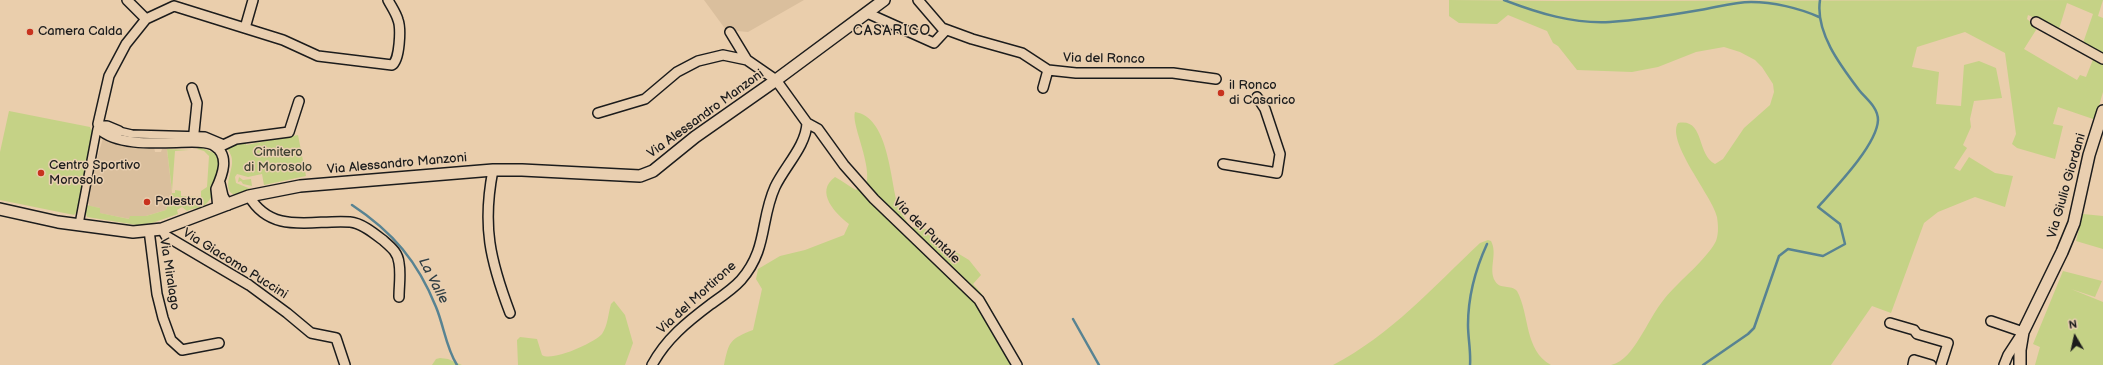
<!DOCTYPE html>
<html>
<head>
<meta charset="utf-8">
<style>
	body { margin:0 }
	#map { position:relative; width:2103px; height:365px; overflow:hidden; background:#eaceac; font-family:"Balsamiq Sans",sans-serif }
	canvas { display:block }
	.north { position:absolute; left:2055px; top:317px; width:40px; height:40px; -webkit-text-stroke:3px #e9cfb0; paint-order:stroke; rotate:351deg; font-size:11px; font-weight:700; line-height:16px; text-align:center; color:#1c1c1c }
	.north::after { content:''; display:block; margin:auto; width:14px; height:18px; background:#1c1c1c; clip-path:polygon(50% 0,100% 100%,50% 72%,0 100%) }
</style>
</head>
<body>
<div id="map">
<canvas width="2103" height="365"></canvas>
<div class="north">N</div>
</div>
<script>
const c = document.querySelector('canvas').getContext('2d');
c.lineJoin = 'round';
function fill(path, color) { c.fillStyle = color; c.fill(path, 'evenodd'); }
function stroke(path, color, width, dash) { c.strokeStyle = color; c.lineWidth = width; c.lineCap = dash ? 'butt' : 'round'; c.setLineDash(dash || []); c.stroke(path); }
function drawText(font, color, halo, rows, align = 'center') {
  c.font = font + ' "Balsamiq Sans",sans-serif'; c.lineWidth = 3; c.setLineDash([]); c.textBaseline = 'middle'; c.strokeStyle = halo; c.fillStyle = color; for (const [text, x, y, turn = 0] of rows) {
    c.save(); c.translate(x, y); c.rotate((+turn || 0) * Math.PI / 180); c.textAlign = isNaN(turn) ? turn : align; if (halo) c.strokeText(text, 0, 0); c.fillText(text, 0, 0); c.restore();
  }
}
const built = new Path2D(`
	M704,0h100l-56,32 -22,-2z
	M103,138l23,9h28l1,5h6l1,-3h5l5,44 -6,17 -20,6h-15l-1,3 -31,-6 1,-5 -11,-2v-2l-4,-1 8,-41h3z`);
const green = new Path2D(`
	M1449,0l108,1 546,-1 -5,16 5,2v35l-20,-10 10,-29 -26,-11 -8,26 -31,-14 -1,4 7,6 2,5 -12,19 53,31 3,-5 6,2 8,-20 9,4v31l-7,24 -3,3 -35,-12 -5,17 10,2 -8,33 -38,-11 -5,-4 4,-10 -11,-81 -40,-21 -48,15 -5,20 27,5 -3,32 25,2 3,-41 15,-4 17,7 6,30 -28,3 -4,18 1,8 -8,18 4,3 -13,20 6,3 9,-14 26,16 18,3 -8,31 -30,-10 -37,15 -14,11 -33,90 -19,-7 -41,59h-220c13,-3 21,-15 28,-26 9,-14 16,-29 26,-41 14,-17 42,-39 51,-57 3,-8 2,-17 1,-24 -4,-20 -51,-75 -39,-94 27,-5 18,31 37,41l8,-5 21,-31 26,-23 4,-13 -1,-8 -11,-17 -7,-7 -15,-8 -16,-5 -28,5 -38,15 -26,5 -55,-2 -19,-24 -5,-3 -6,-12 -39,-16 -11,9 -38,-1 -10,-7z
	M9,111l81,16 3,7 -14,76 -5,5 -74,-15v-48z
	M855,112c33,5 35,65 42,90 3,9 8,17 13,25l17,2 9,5 8,11 25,15 12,15 -8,9c22,22 29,52 40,81h-289c5,-24 6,-26 29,-35l9,-41 -6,-10 2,-10 22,-13 25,-6 39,-15 5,-11c-13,-10 -35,-32 -14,-47 8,4 13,9 21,13l11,-9c3,-21 -16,-58 -12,-69z
	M298,135l8,41 -42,9 -2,-11 -14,3 -11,-3 -2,3 1,6 15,6v2l-14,4c-17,-2 -4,-24 -5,-34 0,-6 -3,-10 -7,-15l20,-6 1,5z
	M200,147l14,6c11,12 2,43 -9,52 -5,4 -13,3 -18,6l-5,-4 -5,3 1,4 -26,9 -15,2 -50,-8 -2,-6 1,-6 14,3v5l29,6 1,-3h16l20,-6 6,-17h3v-3l6,1v5l20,1v-6l6,-4 2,-31 -5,-5 -7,-2z
	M167,149l22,1 -14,1 -3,40z
	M239,177l4,3 8,-1 1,7 -9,-2 -2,-3 -3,1z
	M2083,214l20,2v33l-27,-8z
	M1488,240l3,1c7,13 -3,28 4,40 5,9 16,3 22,10 13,24 7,59 34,74h-218c58,-30 100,-78 147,-122z
	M2063,271l39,10 -7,16 -24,-8 32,13v63h-68l5,-18 -7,-3z
	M614,301l11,14 8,28 -8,22h-107l-1,-25 3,-3 17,2 5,16c10,7 52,-12 60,-21 6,-9 6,-20 9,-30z
	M440,358l8,1 14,6h-30l4,-6z`);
const stream = new Path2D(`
	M1504,0c34,13 69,24 106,22 30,-2 61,-7 90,-12 18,-3 34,-8 51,-8 22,0 48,6 68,15
	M352,205c41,27 66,57 84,102 8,19 10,41 21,58
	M1073,319l26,46
	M1470,365c1,-14 -2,-27 -2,-40 0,-27 8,-57 19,-81
	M1703,365l45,-31 6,-6 25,-72 9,-7 35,7 22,-12 -5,-20 -22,-17c17,-19 59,-62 60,-87 0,-13 -12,-21 -19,-30 -19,-25 -44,-58 -39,-90`);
const pedestrian = new Path2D(`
	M119,131l13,3 73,2 19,8
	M79,224l18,-95`);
const minor = new Path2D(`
	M127,0l19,19
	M918,0l24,28 30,11 50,14 26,17 28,3h97l43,6
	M867,13l67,30 12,-13
	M2036,22l67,37
	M245,28l8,-28
	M730,32l17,28
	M192,88l5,15 -4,39
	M1043,88l5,-18
	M598,113l47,-14 32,-27 21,-11 25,-6 24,5 29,20 31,43c-1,23 -22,43 -32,64 -15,33 -7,62 -34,93 -8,9 -20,17 -30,24 -24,18 -45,35 -59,61
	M807,123l11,6 26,36 30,34 105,101 38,65
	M98,124l11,-48 17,-32 20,-25 28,-13 109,34 35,16 74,9c8,-5 9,-37 6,-45 -2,-7 -7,-14 -10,-20
	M100,126h7l12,5
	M99,129c20,19 67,13 93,13 6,0 15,0 21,3 18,10 9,31 3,44l2,19
	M217,148l19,-9 53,-7 10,-31
	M1223,164l54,9 3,-19 -15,-45 -8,-12
	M493,170c-11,56 -3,90 17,143
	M220,183l3,13 5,9
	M249,196c23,40 65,23 101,26 12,1 25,12 34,19 8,7 14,12 15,22 2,11 0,23 0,34
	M162,229l4,7 83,49 38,28 24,20 25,5 9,27
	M149,230l8,64 6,24 8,22 11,10 37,-7
	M1991,321l32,11 -15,23 -4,10
	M1890,323l24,7 3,4 31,9 -7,22
	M1913,365l1,-5 17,5`);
const tertiary = new Path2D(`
	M0,209l58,13 75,10 29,-3 87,-33 51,-10 193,-16h29l118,6 13,-5 42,-34 77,-54 112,-83
	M2020,365v-15l3,-18 39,-80 12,-29 15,-68 14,-44`);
const markers = [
	[30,32,4,"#c8321e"],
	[1221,93,4,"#c8321e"],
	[41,173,4,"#c8321e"],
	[147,202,4,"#c8321e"]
];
const poiNames = [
	["Camera Calda",38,32],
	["il Ronco",1229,86],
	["di Casarico",1229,101],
	["Centro Sportivo",49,166],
	["Morosolo",49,181],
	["Palestra",155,202]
];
const streetNames = [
	["Via del Ronco",1104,59,1],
	["Via Alessandro Manzoni",706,114,-36],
	["Via Alessandro Manzoni",397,164,-5],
	["Via Giulio Giordani",2067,186,-74],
	["Via del Puntale",926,231,44],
	["Via Giacomo Puccini",235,264,32],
	["Via Miralago",169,274,81],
	["Via del Mortirone",697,298,-42]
];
const parkNames = [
	["Cimitero",278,153],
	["di Morosolo",278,168]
];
const neighbourhoodNames = [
	["CASARICO",892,31]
];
const waterNames = [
	["La Valle",433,281,63]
];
fill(built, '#dabf9d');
fill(green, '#c5d286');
stroke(stream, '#588392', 2.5);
stroke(pedestrian, '#1c1c1c', 10);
stroke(minor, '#1c1c1c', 12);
stroke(tertiary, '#1c1c1c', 14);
stroke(pedestrian, '#e9cfb0', 7);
stroke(minor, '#e9cfb0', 9);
stroke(tertiary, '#e9cfb0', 11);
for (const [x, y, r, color] of markers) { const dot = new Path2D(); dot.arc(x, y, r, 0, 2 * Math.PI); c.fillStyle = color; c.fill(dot); stroke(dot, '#e9cfb0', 1.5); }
drawText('13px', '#1c1c1c', '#e9cfb0', poiNames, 'left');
drawText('13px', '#1c1c1c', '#e9cfb0', streetNames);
drawText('13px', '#3e4031', '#e9cfb0', parkNames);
c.letterSpacing = '1px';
drawText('14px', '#1c1c1c', '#e9cfb0', neighbourhoodNames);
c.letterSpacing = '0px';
drawText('italic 14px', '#303e43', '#e9cfb0', waterNames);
</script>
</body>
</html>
